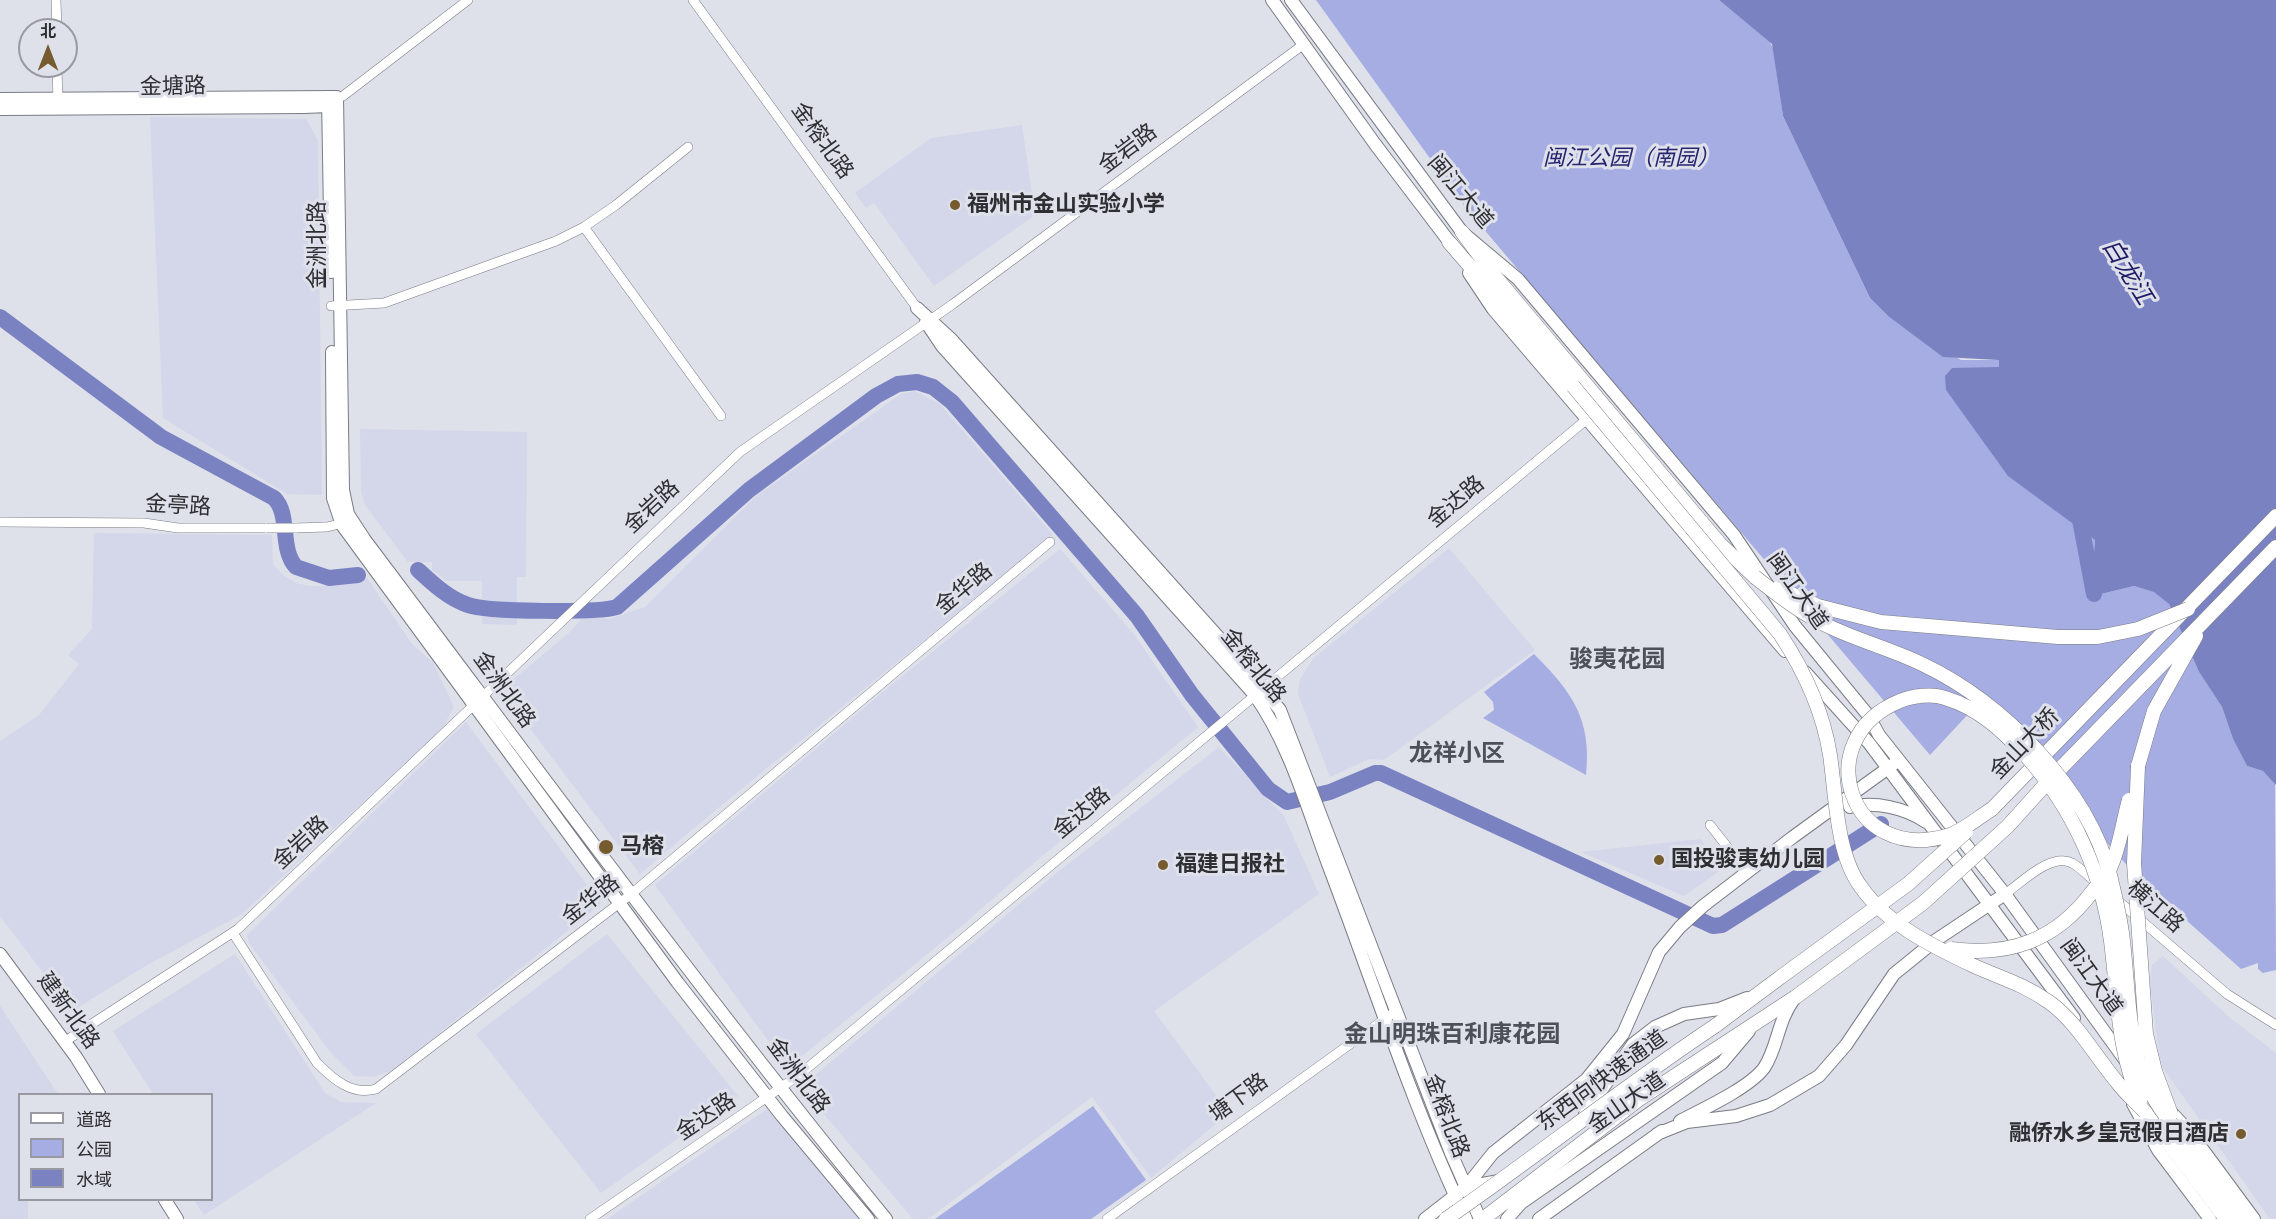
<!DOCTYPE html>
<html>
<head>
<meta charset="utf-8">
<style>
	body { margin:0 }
	#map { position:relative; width:2276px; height:1219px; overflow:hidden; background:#dee0ea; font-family:"Zilla Slab","Noto Sans SC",serif }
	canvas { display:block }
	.legend { position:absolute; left:18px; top:1093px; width:195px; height:108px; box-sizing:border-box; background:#dee0ea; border:2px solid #9899a1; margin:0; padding:8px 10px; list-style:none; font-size:18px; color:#2f2f33 }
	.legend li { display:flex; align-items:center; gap:12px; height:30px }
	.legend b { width:30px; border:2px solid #9899a1 }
	.north { position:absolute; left:18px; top:18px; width:60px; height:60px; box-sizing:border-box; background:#dee0ea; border:2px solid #9899a1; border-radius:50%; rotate:0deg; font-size:16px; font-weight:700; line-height:24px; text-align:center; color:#2f2f33 }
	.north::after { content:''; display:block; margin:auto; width:21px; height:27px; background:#755b2d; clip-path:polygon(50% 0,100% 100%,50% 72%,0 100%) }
</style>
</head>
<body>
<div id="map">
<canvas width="2276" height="1219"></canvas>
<ul class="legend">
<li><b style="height:8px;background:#fff"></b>道路</li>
<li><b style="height:16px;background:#a5ade3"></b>公园</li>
<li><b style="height:16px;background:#7a82c2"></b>水域</li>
</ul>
<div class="north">北</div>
</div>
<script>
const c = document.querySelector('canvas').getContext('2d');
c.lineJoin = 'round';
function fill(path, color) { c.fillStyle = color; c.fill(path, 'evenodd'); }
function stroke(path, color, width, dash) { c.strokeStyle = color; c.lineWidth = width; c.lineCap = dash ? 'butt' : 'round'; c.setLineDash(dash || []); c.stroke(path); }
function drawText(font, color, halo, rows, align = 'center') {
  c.font = font + ' "Zilla Slab","Noto Sans SC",serif'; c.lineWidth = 6; c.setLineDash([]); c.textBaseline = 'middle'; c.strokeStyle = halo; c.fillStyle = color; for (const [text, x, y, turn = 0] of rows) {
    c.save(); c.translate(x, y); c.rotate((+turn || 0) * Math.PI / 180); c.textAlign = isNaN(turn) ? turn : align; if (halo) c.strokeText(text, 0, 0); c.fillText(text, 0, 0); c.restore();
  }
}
const built = new Path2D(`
	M150,117l156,2 12,21 4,355 -35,-1 -124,-76z
	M1022,125l13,90 -101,71 -60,-83 -8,5 -11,-15 76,-55z
	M915,391l25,13 113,131 -341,278 -72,61 -130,-172 -1,-19 61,-51 13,-15 26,2 36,-12 111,-111 145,-102z
	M360,429l167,3 -1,145h-9v48l-35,-1v-43h-35l-15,-11v-8h-24l-43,-57 -4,-14z
	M94,533l178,2 1,29 9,10 14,9 14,3h21l24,-3 12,-5 45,66 21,19 21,44 -12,22 -200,185 -93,50 -77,47 -72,-95v-175l39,-26 40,-51 -11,-9 24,-26z
	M1449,548l86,102 -151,110 -15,-1 -39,18 -32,-83 2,-14 6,-11 8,-11z
	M1060,549l73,84 65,94 -175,145 -60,53 -172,140 -6,-1 -130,-179 229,-194z
	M466,722l135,182 -208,166 -20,7 -19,-1 -23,-23 -82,-110 -2,-8z
	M1219,747l65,69 35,78 -165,117 75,102 -78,65 -59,-81 -164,122h-15l-112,-132 253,-212z
	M1701,839l21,30 -38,27 -103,-44z
	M607,934l131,162 -137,97 -125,-159z
	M235,954l90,139 16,9 35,1 -172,112 -10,-15h18v-106h-59l-40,-63z
	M2163,956l66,61 47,36v166h-6l-107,-151 -4,-13 -9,-71 2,-19z
	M0,1006l58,88h-38v106h8v19h-28z
	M767,1109l92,110h-252z`);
const green = new Path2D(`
	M1316,0h403l50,41 4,7 10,68 87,182 18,18 73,44h38l-2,100 12,16 86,64 -4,50 6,5 37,-9 21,6 14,12 30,68 23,35 11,32 14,27 16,5 12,11 1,188 -13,3 -5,-4v-6l-17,6 -102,-91 -28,-30 -42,-56 -97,-82 -42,45 -465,-548z
	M1534,654c38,38 58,65 52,121l-103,-57 11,-8 -1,-8 -9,-10z
	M1093,1106l53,74 -55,39h-156z`);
const water = new Path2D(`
	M1719,0h557v785l-13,-14 -16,-5 -14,-27 -11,-32 -23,-35 -30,-68 -15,-12 -20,-6 -37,9 -6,-5 4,-50 -87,-64 -62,-86 -1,-14 7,-8 47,-1v-7l-56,-3 -55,-41 -18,-18 -87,-182 -11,-72z`);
const river = new Path2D(`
	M0,317l161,120 113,61c17,17 5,50 22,69l33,11 29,-3
	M2078,509l16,85
	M418,570c14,13 31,29 50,35 18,7 131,8 149,2l132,-117 127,-94 22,-12 19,-2 16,5 19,15 185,214 55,79 76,94 19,13 43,-10 45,-19h6l332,153 9,-1 159,-101`);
const minor = new Path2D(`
	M56,0l1,30
	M693,0l224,308
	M57,66l1,37
	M343,96l125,-96
	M584,227l137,189
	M331,306l53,-3 172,-62 28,-14 32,-22 72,-58
	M0,522l144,1 34,5h89
	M295,528l32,-1 20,-5
	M1710,825l37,47
	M2005,894c16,-11 46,-42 67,-31 9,5 18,15 26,21
	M2116,899l111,95 49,31
	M233,933l84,130c16,16 35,33 59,26l254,-194 420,-353
	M64,1042l174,-113 502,-477 213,-148 351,-260
	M590,1219l209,-144 787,-655
	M1107,1219l289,-208`);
const major = new Path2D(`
	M1272,0l103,144 79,104
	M1291,0l171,232 56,47 216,256 61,91 73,89 11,20 126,159 120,166
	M328,97l3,175
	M337,97l6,393 5,24 17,26c172,228 340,458 521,679
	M0,99l336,-2
	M0,109l304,-2 24,-1 6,-4
	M1469,273l24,36 292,342
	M917,308l34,31 296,330 33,41 171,443 29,66
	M926,322l16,24 312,348c35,49 53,113 74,170 45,118 84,241 138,355
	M332,352l1,146 9,27 336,458 104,133 86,103
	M1805,672l64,71 205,275
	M1850,807c25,-6 55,1 76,15
	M0,954l76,103 23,37
	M1586,1080l37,-46 36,-82 21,-25 23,-21 90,-69 102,-74
	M2133,1104l25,46 52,69
	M2166,1107l23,24 65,88
	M1585,1114l48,-70 22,-17 29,-13 35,-5 28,-11
	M1680,1121c23,-12 69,-33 84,-53 14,-21 13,-46 30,-69
	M1657,1134l30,-12 49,-6 34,-11 49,-29 27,-31 48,-71 42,-34 69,-46
	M1466,1187l27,-34 99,-78
	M165,1200l12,19
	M1425,1219l41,-32 33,-6
	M1507,1219l14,-16 201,-140 27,-32
	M1539,1219l123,-88`);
const highway = new Path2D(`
	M1462,232l32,43 226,269 35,33
	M1449,242l124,144
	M2138,766l16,-55 42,-75
	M2061,768l215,-221
	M1992,809l284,-293
	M1715,1026l67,-50
	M2145,1112l81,107
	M2178,1133l63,86
	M1483,1219l155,-119 159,-104`);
const minorBridge = new Path2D(`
	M267,528h28`);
const highwayBridge = new Path2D(`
	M1573,386l207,248c25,38 43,77 50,121 6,40 6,99 31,132 26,37 71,59 111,78 28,13 50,18 77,37 28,20 46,54 68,80 8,11 19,20 28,30
	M1755,577c24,19 47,37 75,50 30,14 63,23 92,37 80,38 165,123 188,211 5,21 11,45 13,66 5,44 5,89 18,130 8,23 23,43 37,62
	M1778,588l40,18 63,16 177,15h40l40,-8 50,-20
	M2138,766l-4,97 12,171 9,37 16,43
	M1992,809c-13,8 -28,21 -42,26 -102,32 -142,-97 -50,-134 12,-5 32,-8 45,-3 34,10 59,34 83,60 45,51 74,115 83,183 7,55 6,109 29,160
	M1951,949c59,8 105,-9 141,-57 6,-8 16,-16 19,-26 9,-20 12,-45 18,-66
	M1782,976l126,-92 58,-52
	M1797,996l126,-93 85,-77 46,-51
	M1446,1219c91,-63 177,-132 269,-193`);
const markers = [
	[955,205,6,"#755b2d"],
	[606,847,8,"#755b2d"],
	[1659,860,6,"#755b2d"],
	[1163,865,6,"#755b2d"],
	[2241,1134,6,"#755b2d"]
];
const streetNames = [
	["金塘路",173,87,-1],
	["金榕北路",822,141,54],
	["金岩路",1128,149,-37],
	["闽江大道",1460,192,50],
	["金洲北路",318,245,-90],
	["金达路",1456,502,-40],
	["金亭路",178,506,3],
	["金岩路",652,507,-43],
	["金华路",964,589,-40],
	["闽江大道",1797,591,55],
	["金榕北路",1253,666,51],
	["金洲北路",504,690,54],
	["金山大桥",2025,744,-46],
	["金达路",1082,813,-40],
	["金岩路",301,843,-43],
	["金华路",591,900,-38],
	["横江路",2155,907,41],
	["闽江大道",2091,977,54],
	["建新北路",68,1011,54],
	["金洲北路",798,1076,53],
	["东西向快速通道",1602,1081,-36],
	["塘下路",1239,1098,-36],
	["金山大道",1627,1103,-35],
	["金榕北路",1446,1116,69],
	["金达路",706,1117,-34]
];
const parkNames = [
	["闽江公园（南园）",1631,159]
];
const poiNames = [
	["福州市金山实验小学",967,205],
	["马榕",620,847],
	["国投骏夷幼儿园",1671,860],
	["福建日报社",1175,865],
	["融侨水乡皇冠假日酒店",2229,1134,"right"]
];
const waterNames = [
	["白龙江",2127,272,58]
];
const neighbourhoodNames = [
	["骏夷花园",1617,660],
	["龙祥小区",1457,754],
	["金山明珠百利康花园",1452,1035]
];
fill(built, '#d4d7e9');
fill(green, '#a5ade3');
fill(water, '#7a82c2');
stroke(river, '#7a82c2', 16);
stroke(minor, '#7a7c85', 10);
stroke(major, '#7a7c85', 14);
stroke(highway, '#7a7c85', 15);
stroke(minor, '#fff', 9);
stroke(major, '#fff', 12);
stroke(highway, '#fff', 14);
stroke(minorBridge, '#7a7c85', 10, []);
stroke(highwayBridge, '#7a7c85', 15, []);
stroke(minorBridge, '#fff', 9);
stroke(highwayBridge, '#fff', 14);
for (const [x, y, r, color] of markers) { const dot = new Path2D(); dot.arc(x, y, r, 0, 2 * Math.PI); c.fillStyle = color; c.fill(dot); stroke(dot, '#dee0ea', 2); }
drawText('22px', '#2f2f33', '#dee0ea', streetNames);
drawText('italic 22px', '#272470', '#dee0ea', parkNames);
drawText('bold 22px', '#2f2f33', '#dee0ea', poiNames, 'left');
drawText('italic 24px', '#201b66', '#dee0ea', waterNames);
drawText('bold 24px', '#4e5058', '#dee0ea', neighbourhoodNames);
</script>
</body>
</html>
